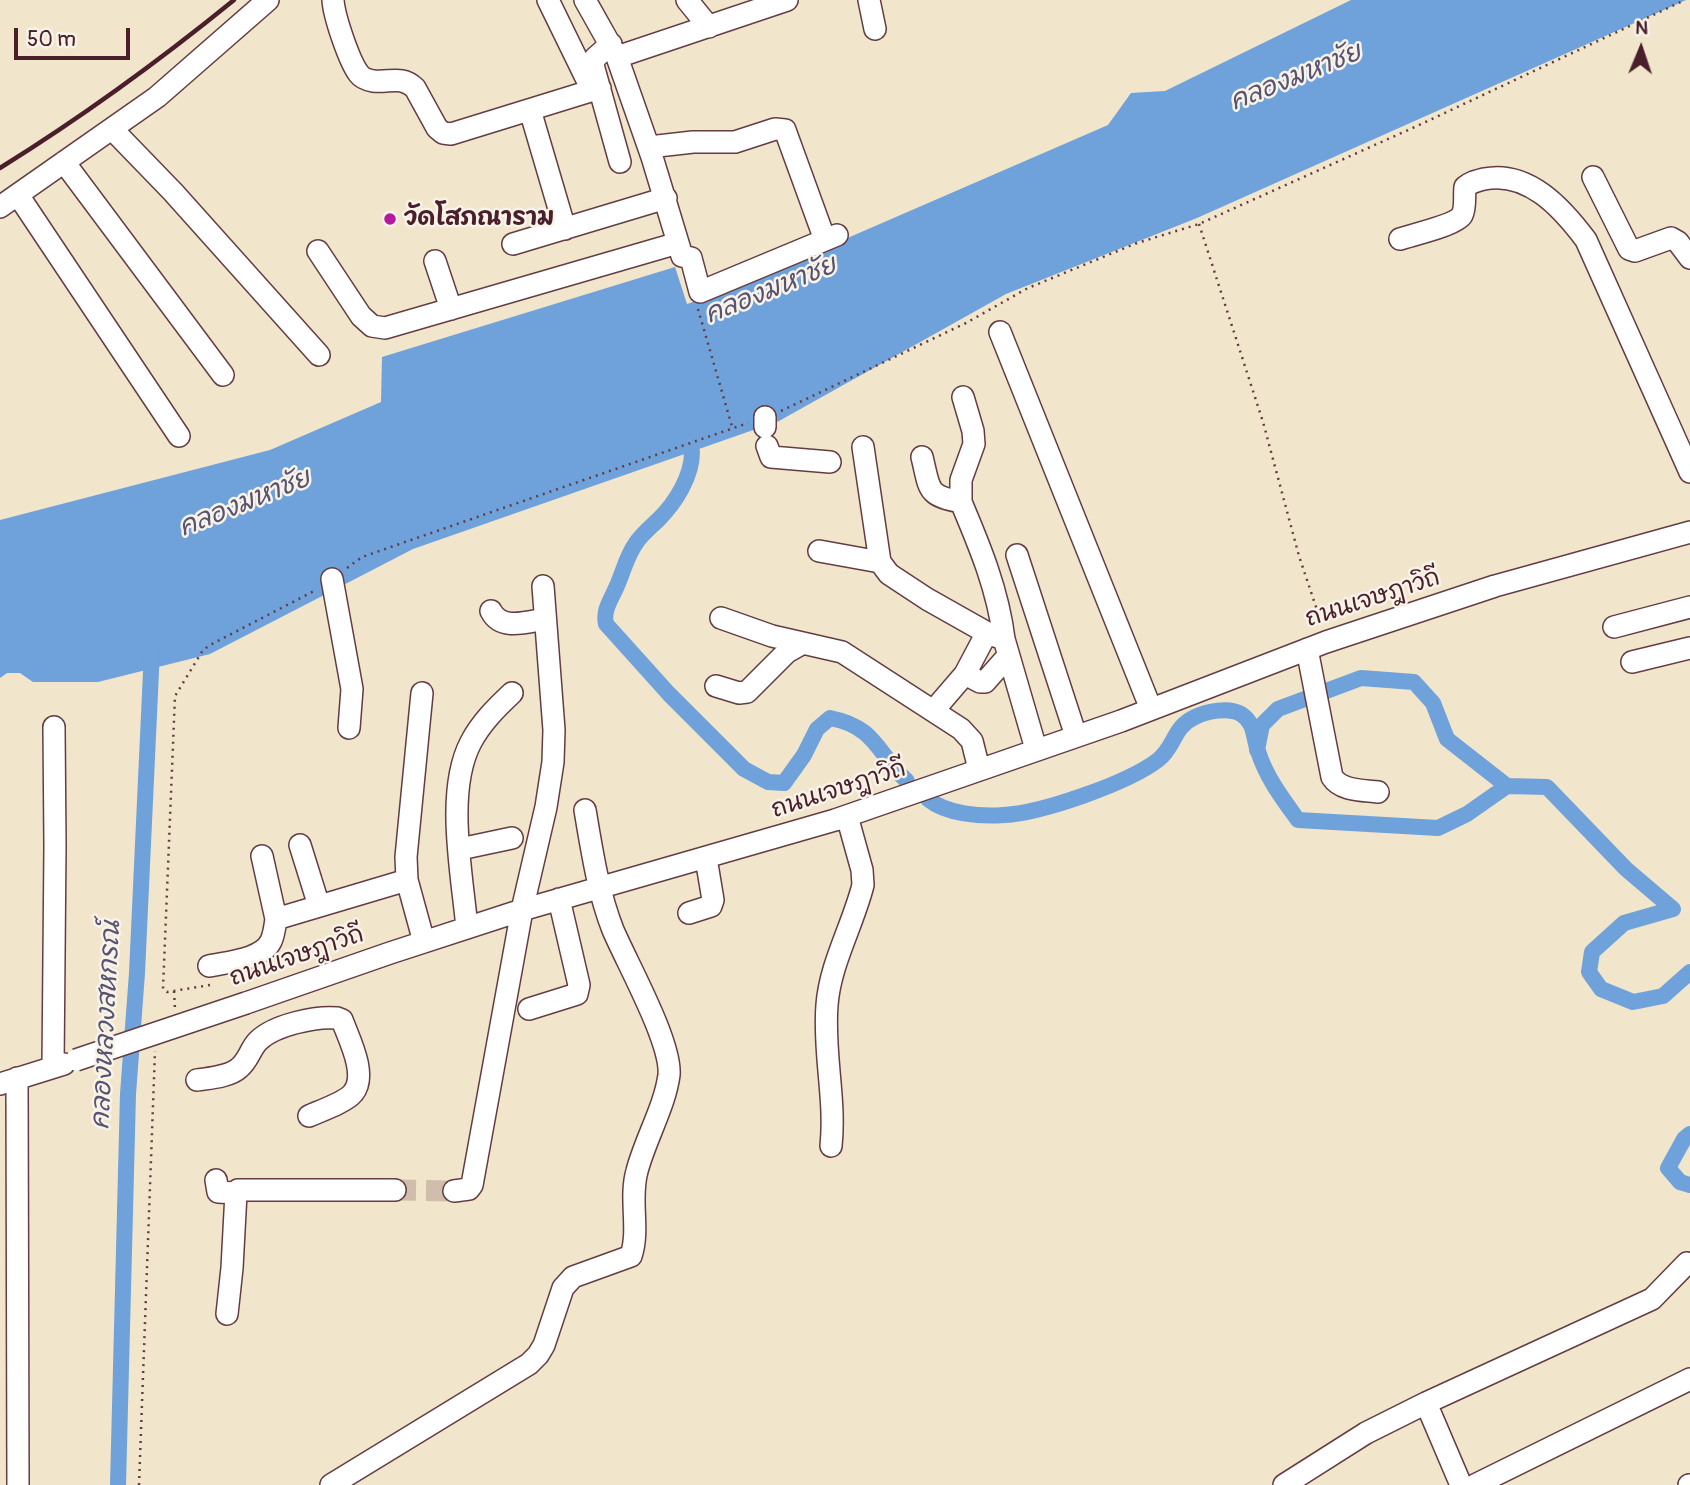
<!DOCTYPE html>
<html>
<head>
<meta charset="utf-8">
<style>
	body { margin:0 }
	#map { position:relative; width:1690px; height:1485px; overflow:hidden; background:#f1e5cc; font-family:Pangolin,sans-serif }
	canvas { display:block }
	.north { position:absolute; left:1606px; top:14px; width:70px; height:70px; -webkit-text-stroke:5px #f7f3e8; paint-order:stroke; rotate:2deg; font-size:19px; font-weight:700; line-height:28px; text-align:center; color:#4a1f2b }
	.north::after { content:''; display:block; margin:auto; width:24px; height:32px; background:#4a1f2b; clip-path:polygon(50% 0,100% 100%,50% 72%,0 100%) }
	.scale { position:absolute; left:14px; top:28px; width:116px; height:32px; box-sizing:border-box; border:4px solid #4a1f2b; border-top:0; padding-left:9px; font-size:21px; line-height:24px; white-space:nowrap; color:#4a1f2b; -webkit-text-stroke:5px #f7f3e8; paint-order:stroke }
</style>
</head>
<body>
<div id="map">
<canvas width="1690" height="1485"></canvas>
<div class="north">N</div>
<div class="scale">50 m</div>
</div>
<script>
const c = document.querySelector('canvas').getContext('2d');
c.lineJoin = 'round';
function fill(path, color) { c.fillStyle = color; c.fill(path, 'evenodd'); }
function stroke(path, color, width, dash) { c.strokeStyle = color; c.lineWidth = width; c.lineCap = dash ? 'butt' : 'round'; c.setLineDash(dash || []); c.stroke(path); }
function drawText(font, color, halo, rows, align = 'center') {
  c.font = font + ' Pangolin,"Playpen Sans Thai",sans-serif'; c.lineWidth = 5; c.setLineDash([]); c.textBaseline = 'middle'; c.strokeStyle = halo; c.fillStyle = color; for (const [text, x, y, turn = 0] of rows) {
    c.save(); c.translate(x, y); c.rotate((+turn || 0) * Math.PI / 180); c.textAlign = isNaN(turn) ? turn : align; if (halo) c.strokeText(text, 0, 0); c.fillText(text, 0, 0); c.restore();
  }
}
const water = new Path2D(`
	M1351,0h335l-489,218 -191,76 -227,127 -366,128 -203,105 -112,28h-65l-13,-9h-13l-7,5v-158l270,-70 111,-48 1,-45 293,-90 12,37 36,-12 385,-167 23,-32 34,-2z`);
const canal = new Path2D(`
	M692,452c0,24 -16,50 -33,67 -8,8 -17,15 -23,24 -10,14 -13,30 -20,45 -6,13 -13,23 -10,36l63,70 75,75 24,13 16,1 20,-28 13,-26 13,-11c47,9 47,36 77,63
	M1257,750l5,-25 16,-16 83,-31 53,4 19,21 14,36 60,47 40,1 79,82 47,40 -49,14 -32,29 -3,20 12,17 32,13 30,-6 27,-24
	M928,799c18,15 53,18 76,16 38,-2 124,-32 154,-55 17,-13 15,-33 37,-43 12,-6 34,-10 46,-3 14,9 12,23 17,37 8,26 24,47 40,69l140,8 29,-14 40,-28
	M1690,1134l-6,5 -16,29 12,14 10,3
	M118,1485l10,-391 9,-121 15,-323`);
const minorTunnel = new Path2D(`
	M395,1190l59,1`);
const path = new Path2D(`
	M1199,224l64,198 36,134 23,69
	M698,309l35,121
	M781,411l185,-88 62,-35 109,-45 62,-19 218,-98 268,-126
	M347,568l15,-11 386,-134
	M210,985l-43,7 -4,-3 12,-293 28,-46 7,-5 106,-55
	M174,991l1,18
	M139,1485l16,-434`);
const minor = new Path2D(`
	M333,0c1,16 16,61 26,74 3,4 9,6 14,7 17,2 28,-6 42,7l22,40 6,5 8,1 149,-46
	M548,0l42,86
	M585,0l32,57 35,100 30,99 9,2 9,34 137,-57
	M687,0l22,27
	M869,0l6,29
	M611,44l-16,14 -2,7 27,97
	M617,57l170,-57
	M530,110l35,119
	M113,130l60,62 146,163
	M649,147l44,-5h42l40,-13 10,1 40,110
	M64,162l159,213
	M1593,177l36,72 6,2 36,-13 7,4 12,16
	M18,195l161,241
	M0,207l157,-110 111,-97
	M1400,239c12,-4 56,-14 62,-24 4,-7 2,-20 3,-28 6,-5 11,-6 19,-8 44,-9 78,29 102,61l104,232
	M513,244l153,-46
	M318,251l43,65 11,10 13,2 293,-85
	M435,261l16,48
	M1000,332l151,377
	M765,417v10
	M767,446l4,11 59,5
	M863,447l17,115
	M922,457c8,32 4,39 39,45 19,45 37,88 43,137
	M961,502v-22l13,-36 -1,-13 -10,-34
	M819,551l61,11 9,12 38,25 62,35 15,5 32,110
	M1017,555l59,181
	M332,579l20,110 -3,39
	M491,611c10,20 36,11 54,8
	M721,618l51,18 70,16 119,77 11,12 7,28
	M1614,627l76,-20
	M1307,649l25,128c9,14 30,13 46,15
	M1632,662l58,-14
	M965,674l18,-34
	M716,686l23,7 8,-1 40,-40 16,-9
	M422,693l-16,164 1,23 17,62
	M934,710l31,-36 15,8h5l23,-26
	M300,845l19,61
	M460,849l52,-11
	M262,856l14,63 131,-39
	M689,913l22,-7 2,-6 -7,-42
	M467,928c-5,-55 -22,-137 4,-186 10,-19 25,-34 41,-49
	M209,966c18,-4 53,-6 62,-25 3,-6 4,-15 5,-22
	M246,1003l144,-50 132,-43 313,-90 286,-99 205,-79 169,-56 195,-54
	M529,1009l48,-15 2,-9 -20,-86
	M53,1067l2,-221 -1,-119
	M17,1078l1,407
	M197,1080c13,-2 32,-3 42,-12 10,-8 11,-19 19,-27 16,-16 58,-25 79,-23l5,2c7,19 26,55 11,73 -7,9 -33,18 -44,23
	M0,1084l64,-20
	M831,1146c5,-47 -8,-94 -4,-141 3,-41 26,-80 36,-120l-1,-15 -15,-54
	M216,1180l2,12 18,1
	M454,1191l15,-2 3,-4 50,-275 24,-103 7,-45 1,-32 -11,-144
	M227,1314l5,-46 4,-75 2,-3h157
	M1426,1403l35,82
	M331,1485l198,-121 9,-9 6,-10 19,-57 10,-11 58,-21c9,-27 -2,-57 6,-85 8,-31 28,-65 32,-96 3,-32 -42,-112 -56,-145 -15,-38 -21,-79 -28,-120
	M1284,1485l82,-52 60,-30 226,-104 35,-36 3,2
	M1475,1485l215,-106
	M1689,1485h1`);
const rail = new Path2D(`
	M0,168c82,-51 159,-107 234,-168`);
const minorBridge = new Path2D(`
	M76,1060l170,-57`);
const markers = [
	[390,219,7,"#b5179e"]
];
const poiNames = [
	["วัดโสภณาราม",404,219]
];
const streetNames = [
	["ถนนเจษฎาวิถี",1373,599,-18],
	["ถนนเจษฎาวิถี",839,790,-18],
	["ถนนเจษฎาวิถี",297,957,-19]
];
const waterNames = [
	["คลองมหาชัย",1296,78,-22],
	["คลองมหาชัย",771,291,-22],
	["คลองมหาชัย",245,504,-22],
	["คลองหลวงสหกรณ์",107,1025,-87]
];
fill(water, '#6fa1da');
stroke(canal, '#6fa1da', 16);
stroke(minorTunnel, '#d0bdac', 21, [21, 10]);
stroke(minor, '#633d43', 24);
stroke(path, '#633d43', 2.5, [2, 5]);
stroke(minor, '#fff', 21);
stroke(rail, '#4a1f2b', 4.5);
stroke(minorBridge, '#633d43', 24, []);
stroke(minorBridge, '#fff', 21);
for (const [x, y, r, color] of markers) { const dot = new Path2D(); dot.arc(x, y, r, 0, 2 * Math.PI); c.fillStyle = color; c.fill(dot); stroke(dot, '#f7f3e8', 2.5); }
drawText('bold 24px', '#4a1f2b', '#f7f3e8', poiNames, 'left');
drawText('24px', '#4a1f2b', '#f7f3e8', streetNames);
drawText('italic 26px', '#595371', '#f7f3e8', waterNames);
</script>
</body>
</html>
